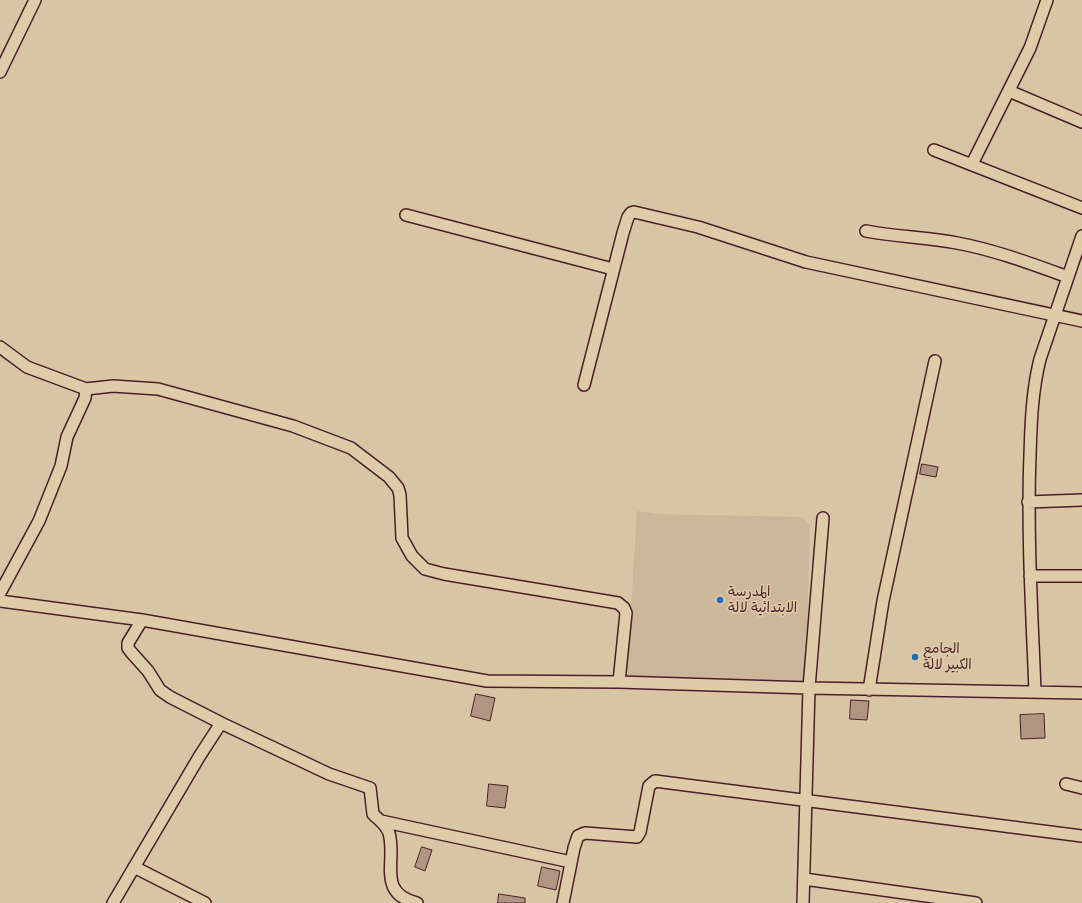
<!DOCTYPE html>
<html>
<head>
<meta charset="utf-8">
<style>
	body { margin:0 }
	canvas { display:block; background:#d8c5a4 }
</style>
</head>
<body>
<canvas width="1082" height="903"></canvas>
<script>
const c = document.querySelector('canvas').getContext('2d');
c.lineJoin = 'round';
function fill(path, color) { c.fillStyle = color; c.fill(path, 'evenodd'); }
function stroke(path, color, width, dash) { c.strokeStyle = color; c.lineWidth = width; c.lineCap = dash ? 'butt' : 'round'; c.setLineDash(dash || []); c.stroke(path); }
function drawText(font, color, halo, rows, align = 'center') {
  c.font = font + ' "Patrick Hand","Playpen Sans Arabic",sans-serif'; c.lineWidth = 3; c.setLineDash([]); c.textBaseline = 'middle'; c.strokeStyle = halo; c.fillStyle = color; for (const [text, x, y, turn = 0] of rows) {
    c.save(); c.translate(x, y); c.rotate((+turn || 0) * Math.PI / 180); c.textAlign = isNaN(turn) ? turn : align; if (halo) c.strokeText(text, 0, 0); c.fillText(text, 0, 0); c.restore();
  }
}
const built = new Path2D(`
	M637,511l19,3 147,3 7,8 -4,157 -179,-7z`);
const building = new Path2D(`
	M922,464l16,3 -2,10 -16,-3z
	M476,694l19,4 -5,23 -19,-5z
	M851,700l18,1 -2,19 -17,-1z
	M1044,714l1,24 -24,1 -1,-24z
	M489,784l19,2 -3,22 -18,-2z
	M422,847l10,3 -7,21 -10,-4z
	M542,867l18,4 -4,19 -18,-4z
	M499,894l26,4v5h-27z`);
const street = new Path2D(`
	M0,72l35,-72
	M1009,91l73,31
	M934,150l148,58
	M972,164l58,-116 17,-48
	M406,215l207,54
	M866,231c30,6 60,6 91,12 38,7 75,21 111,34
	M0,347l27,20 59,22 -1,9 -18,39 -6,29 -22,55 -39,72
	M584,385l39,-152 5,-16 3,-4 3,-1 64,15 108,35 276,59
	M86,389l27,-3 45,3 135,37 58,22 38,29 9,11 2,7 2,43 10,18 13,13 19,5 174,29 6,5 2,5 -7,69
	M1028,502l54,-2
	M1030,576h52
	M0,601l142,19 345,61 132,1 190,6 273,5
	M142,620l-14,23v5l3,4 17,19 12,19 10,7 51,26
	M869,690l14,-89 52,-240
	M1035,692c-3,-79 -8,-158 -5,-237 1,-32 2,-64 10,-96l42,-123
	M1066,784l16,4
	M381,821l190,41
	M134,867l71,36
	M804,879l172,24
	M113,903l86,-146 22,-34 108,51 41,14 3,26c6,6 13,10 16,19 8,28 -13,60 28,70
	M563,903l11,-55 4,-12 7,-3 52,4 3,-5 9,-46 6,-5 427,55
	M803,903l6,-215 14,-170`);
const markers = [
	[720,600,4,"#1f6fb2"],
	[915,657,4,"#1f6fb2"]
];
const poiNames = [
	["المدرسة",728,592],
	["الابتدائية لالة",728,608],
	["الجامع",923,649],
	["الكبير لالة",923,665]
];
fill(built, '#ccb79a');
fill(building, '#b09682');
stroke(building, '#4a1f2b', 1);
stroke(street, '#4a1f2b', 14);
stroke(street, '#decca9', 11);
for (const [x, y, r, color] of markers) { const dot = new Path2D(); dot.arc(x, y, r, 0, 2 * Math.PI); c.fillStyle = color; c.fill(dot); stroke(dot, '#decca9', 1.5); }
drawText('14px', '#4a1f2b', '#decca9', poiNames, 'left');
</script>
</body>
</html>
